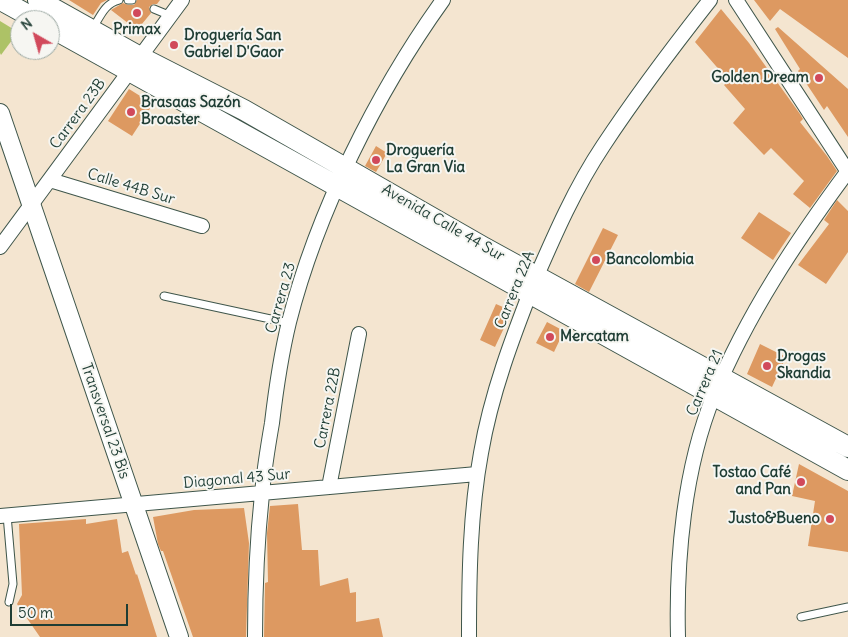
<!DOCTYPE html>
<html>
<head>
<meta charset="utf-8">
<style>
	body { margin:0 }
	#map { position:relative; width:848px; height:637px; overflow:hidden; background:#f4e5d0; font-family:Delius,sans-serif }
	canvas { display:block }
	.north { position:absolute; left:10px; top:10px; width:50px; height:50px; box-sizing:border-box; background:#f6f6f2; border:1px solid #a0aca6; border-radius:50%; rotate:322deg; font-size:14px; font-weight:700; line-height:20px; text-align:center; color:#1f3d34 }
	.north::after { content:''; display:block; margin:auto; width:18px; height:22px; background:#d1495b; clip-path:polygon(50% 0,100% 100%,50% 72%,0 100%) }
	.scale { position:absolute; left:10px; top:604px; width:118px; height:22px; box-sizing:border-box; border:2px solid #1f3d34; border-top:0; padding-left:6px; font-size:15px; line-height:18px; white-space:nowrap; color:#1f3d34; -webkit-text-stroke:4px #f6f6f2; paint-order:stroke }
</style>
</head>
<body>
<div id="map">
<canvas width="848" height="637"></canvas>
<div class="north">N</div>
<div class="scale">50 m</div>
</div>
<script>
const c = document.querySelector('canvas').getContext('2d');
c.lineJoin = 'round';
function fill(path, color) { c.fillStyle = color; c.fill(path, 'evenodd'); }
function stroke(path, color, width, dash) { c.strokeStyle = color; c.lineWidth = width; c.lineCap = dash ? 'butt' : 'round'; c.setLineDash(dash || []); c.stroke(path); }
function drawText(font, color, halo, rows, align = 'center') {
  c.font = font + ' Delius,sans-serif'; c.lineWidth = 4; c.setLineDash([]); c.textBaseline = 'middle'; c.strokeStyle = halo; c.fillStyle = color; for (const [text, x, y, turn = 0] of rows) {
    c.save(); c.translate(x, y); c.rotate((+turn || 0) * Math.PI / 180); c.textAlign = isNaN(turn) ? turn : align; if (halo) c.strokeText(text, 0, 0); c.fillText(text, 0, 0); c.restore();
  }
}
const green = new Path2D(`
	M0,21l18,11 -17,23 -1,-2z`);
const building = new Path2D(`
	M69,0h38l-6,3 -8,12z
	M137,0h23l-3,4h-4l-4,3 2,6 -14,17 -26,-20 12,-7 5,2h6z
	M754,0h94v58l-68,-49 -10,12z
	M721,9l28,34 51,71 3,5 -3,3 27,34 10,15 -27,37 -17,-14 11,-13 -33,-33 -7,7 -31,-32 12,-14 -21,-24 5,-4 -34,-39z
	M778,27l70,62v48l-21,-31 -3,4 -26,-39 2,-2 -25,-40z
	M129,89l24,15 -21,32 -24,-15z
	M376,146l11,7 -11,19 -11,-6z
	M837,200l11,11v41l-22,32 -28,-19 31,-41 -5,-4z
	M759,212l32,21 -18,27 -32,-22z
	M603,228l15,7 -29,57 -14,-8z
	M496,304l16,7 -17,36 -15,-7z
	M547,322l17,9 -10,21 -18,-9z
	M760,344l26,13 -14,30 -25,-13z
	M799,464l49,27v61l-40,-6 7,-45 -23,-5z
	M298,504l4,46h16l2,36 28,-8 2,15 6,-1v30l23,-4 4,19h-119l1,-54 3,-1 -1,-49 3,-27z
	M244,508l5,35 -3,94h-53l-30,-86h-2l-3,-7 -5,-27 41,-7z
	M86,519v5l31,-5 5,34 6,-2 8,24 1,-1 20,63h-117l-23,-33 5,-9 -3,-71z`);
const service = new Path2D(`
	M128,0h4
	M154,9l17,7
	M93,28c7,-11 12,-25 26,-28
	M164,296l125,27
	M7,515l6,69 -4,18
	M801,617l47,-10`);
const minor = new Path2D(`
	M736,0l112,172
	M50,180l152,46
	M0,247l182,-247
	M329,487l30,-153
	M0,516l477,-42
	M255,637c0,-48 2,-96 7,-143 2,-24 6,-48 10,-71 4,-34 9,-68 17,-101 28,-110 88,-230 154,-322
	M469,637c0,-61 1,-124 12,-184 10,-59 32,-117 54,-173 20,-46 40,-92 68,-134 33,-50 70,-99 107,-146
	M678,637c-2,-78 6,-169 36,-242 33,-80 82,-154 134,-224`);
const tertiary = new Path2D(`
	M0,113l179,524`);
const secondary = new Path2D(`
	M1,0l36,20
	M38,0l102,57 104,53 239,137 365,200
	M50,27l798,443`);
const markers = [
	[137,13,5,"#d1495b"],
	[174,45,5,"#d1495b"],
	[819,78,5,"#d1495b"],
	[131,112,5,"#d1495b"],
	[376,160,5,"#d1495b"],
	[596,260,5,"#d1495b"],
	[550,337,5,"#d1495b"],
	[767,366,5,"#d1495b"],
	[801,482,5,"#d1495b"],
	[830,519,5,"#d1495b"]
];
const poiNames = [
	["Primax",137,30,"center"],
	["Droguería San",184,36],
	["Gabriel D'Gaor",184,53],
	["Golden Dream",809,78,"right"],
	["Brasaas Sazón",141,103],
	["Broaster",141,120],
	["Droguería",386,151],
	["La Gran Via",386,168],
	["Bancolombia",606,260],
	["Mercatam",560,337],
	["Drogas",777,357],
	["Skandia",777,374],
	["Tostao Café",791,473,"right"],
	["and Pan",791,490,"right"],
	["Justo&Bueno",820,519,"right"]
];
const streetNames = [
	["Carrera 23B",78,114,-54],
	["Calle 44B Sur",131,187,17],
	["Avenida Calle 44 Sur",443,223,30],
	["Carrera 22A",515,290,-68],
	["Carrera 23",281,298,-74],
	["Carrera 21",705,383,-67],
	["Carrera 22B",328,408,-79],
	["Transversal 23 Bis",105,421,71],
	["Diagonal 43 Sur",237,479,-5]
];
fill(green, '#adc266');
fill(building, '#dd9961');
stroke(service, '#3f564b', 9);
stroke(minor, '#3f564b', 16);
stroke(tertiary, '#3f564b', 20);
stroke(secondary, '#3f564b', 22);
stroke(service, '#fff', 7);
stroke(minor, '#fff', 14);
stroke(tertiary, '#fff', 18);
stroke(secondary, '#fff', 20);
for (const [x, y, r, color] of markers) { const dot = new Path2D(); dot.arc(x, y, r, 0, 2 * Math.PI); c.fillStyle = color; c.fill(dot); stroke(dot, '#f6f6f2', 2); }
drawText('bold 15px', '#1f3d34', '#f6f6f2', poiNames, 'left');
drawText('15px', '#1f3d34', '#f6f6f2', streetNames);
</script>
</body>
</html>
